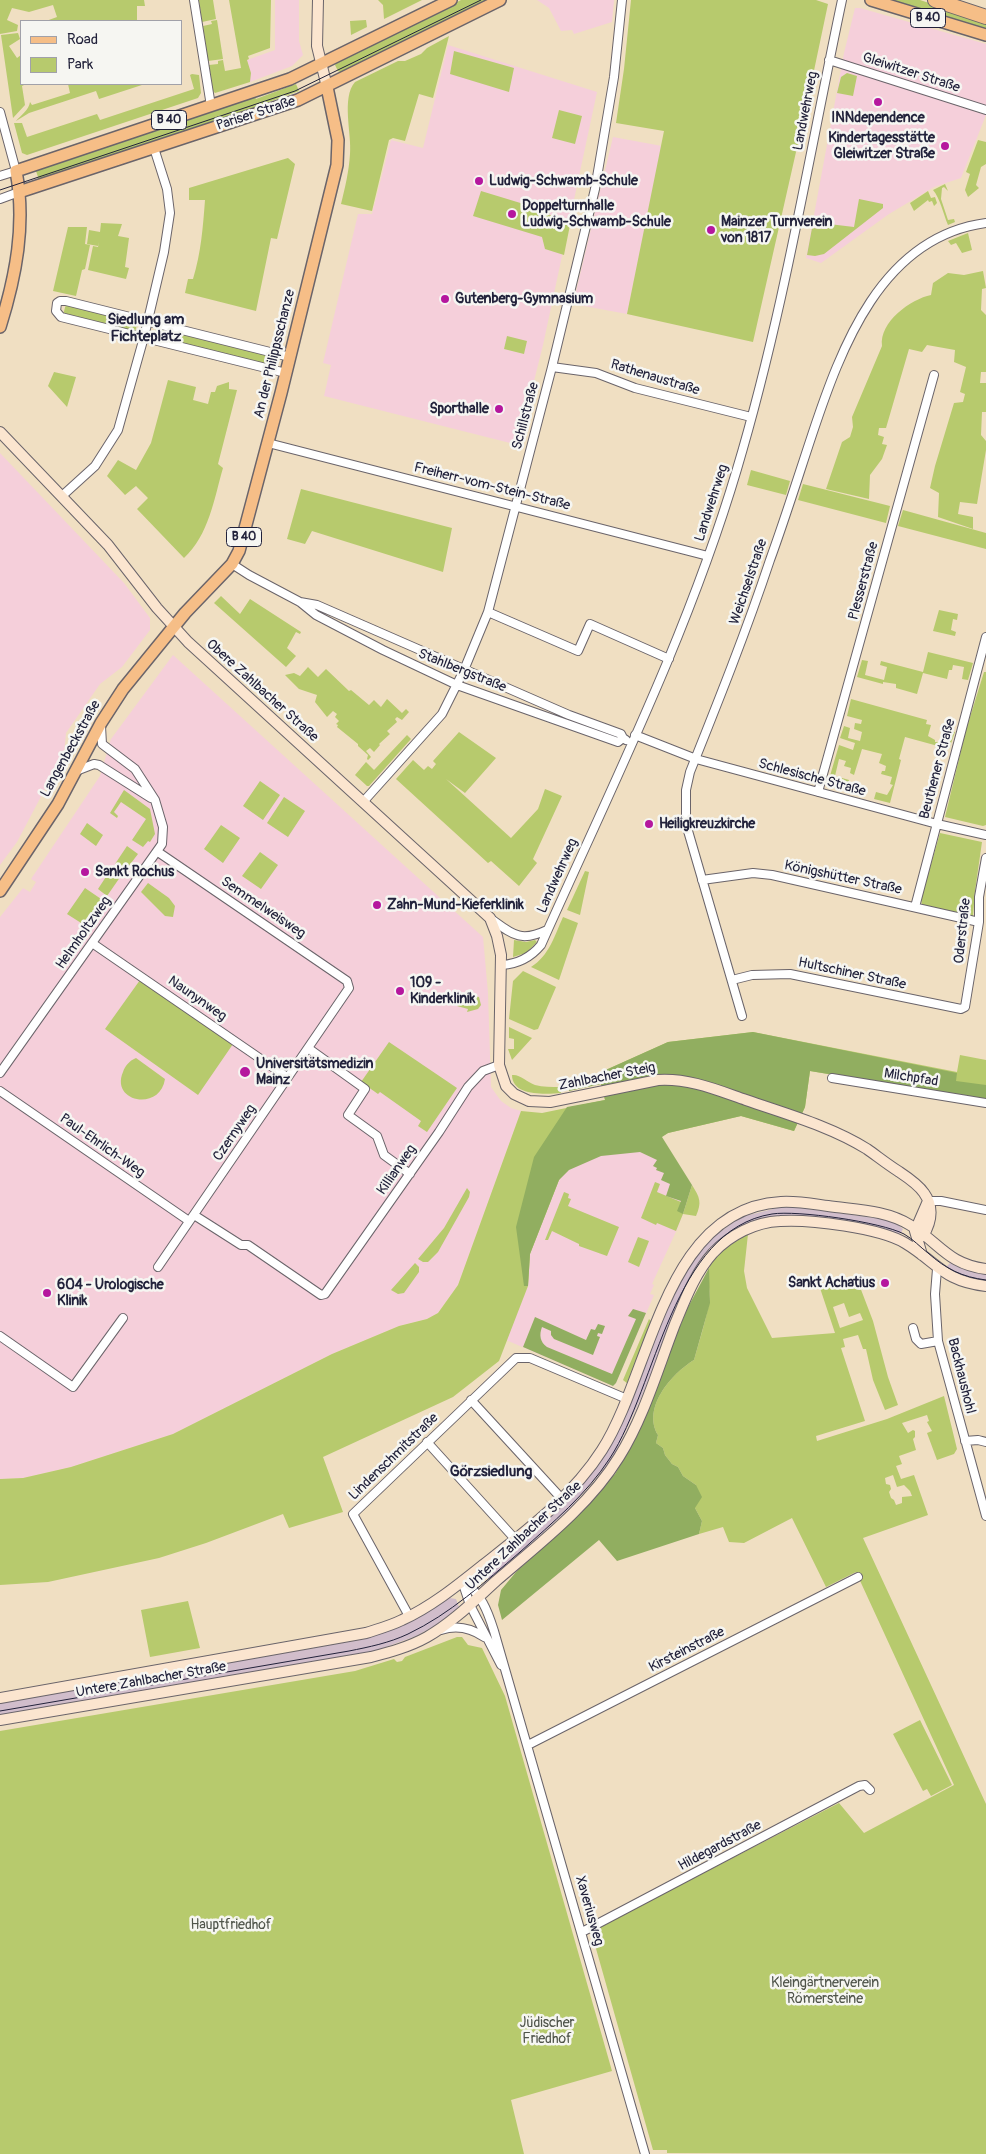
<!DOCTYPE html>
<html>
<head>
<meta charset="utf-8">
<style>
	body { margin:0 }
	#map { position:relative; width:986px; height:2154px; overflow:hidden; background:#f0dfc2; font-family:Pangolin,sans-serif }
	canvas { display:block }
	.legend { position:absolute; left:20px; top:20px; width:162px; height:65px; box-sizing:border-box; background:#f6f6f2; border:1px solid #a1a1a9; margin:0; padding:6px 9px; list-style:none; font-size:15px; color:#22223b }
	.legend li { display:flex; align-items:center; gap:10px; height:25px }
	.legend b { width:25px; border:1px solid #a1a1a9 }
</style>
</head>
<body>
<div id="map">
<canvas width="986" height="2154"></canvas>
<ul class="legend">
<li><b style="height:6px;background:#f6be87"></b>Road</li>
<li><b style="height:14px;background:#b7ca6d"></b>Park</li>
</ul>
</div>
<script>
const c = document.querySelector('canvas').getContext('2d');
c.lineJoin = 'round';
function fill(path, color) { c.fillStyle = color; c.fill(path, 'evenodd'); }
function stroke(path, color, width, dash) { c.strokeStyle = color; c.lineWidth = width; c.lineCap = dash ? 'butt' : 'round'; c.setLineDash(dash || []); c.stroke(path); }
function drawText(font, color, halo, rows, align = 'center') {
  c.font = font + ' Pangolin,sans-serif'; c.lineWidth = 5; c.setLineDash([]); c.textBaseline = 'middle'; c.strokeStyle = halo; c.fillStyle = color; for (const [text, x, y, turn = 0] of rows) {
    c.save(); c.translate(x, y); c.rotate((+turn || 0) * Math.PI / 180); c.textAlign = isNaN(turn) ? turn : align; if (halo) c.strokeText(text, 0, 0); c.fillText(text, 0, 0); c.restore();
  }
}
const built = new Path2D(`
	M275,0h24v41l4,14 -11,11 -42,16 -3,-22 28,-10z
	M537,0h77l-2,22 -38,12 -2,-4 -11,1 -12,-23z
	M855,8h5l126,36v66l-60,-19 -1,4 61,20 -25,63 -27,9 -45,27 -68,49 -15,-5 38,-205z
	M448,45l149,47 -54,253 -25,100 -194,-49 7,-31 -8,-2 35,-149h14l19,-74 32,8z
	M613,137l49,9 -35,168 -54,-10z
	M0,453l124,130 26,35v12l-28,37 -22,17 -34,49 -2,20 -47,89 -17,23z
	M173,655l310,282 5,56 3,94 10,14 10,7 10,3 -63,174 -20,28 -11,6 -28,7 -67,28 -159,80 -102,33 -48,11 -23,1v-562l23,-29 7,4 6,-10 -5,-3 69,-103 11,-37z
	M604,1104l88,81 -13,40 -27,59 2,1 -4,9 4,1 -38,88 -3,3 -107,-46 22,-54 2,-32 29,-74z`);
const industrial = new Path2D(`
	M781,1207h13l88,12 15,5 6,5 -2,4 -4,1 -15,-6 -95,-13 -26,4 -27,12 -56,76 -37,91 -28,60 -43,50 -78,71h-3l-3,-3 1,-5 77,-69 42,-50 14,-28 55,-132 15,-28 19,-24 32,-23z
	M950,1263l15,7 21,4v8l-21,-3 -20,-11z
	M450,1598l6,1 3,8 -23,18 -20,11 -41,15 -375,64v-12l365,-64 32,-11z`);
const green = new Path2D(`
	M0,0h144l1,6h-8v15h-91l11,-4 -4,-12 -24,7 -17,-4 -5,12 11,5 -1,6 -17,3z
	M199,0h14l3,19 -14,3z
	M229,0h42l-1,48 -22,8 1,3 -2,1 4,13 -1,9 -35,11 -2,-2 -4,-26 9,-1v-3l5,-1 2,11 16,-3z
	M378,0h44l-38,19 -1,-14z
	M461,0h28l-147,73 -4,-2 -3,-6 2,-3z
	M631,0h185l12,4 -20,95 -55,243 -126,-28 37,-183 -48,-8 8,-54z
	M887,0h33l66,22v9z
	M217,20l6,39 -15,2 -5,-35 9,-2 -1,-3z
	M366,20l1,7 -16,8 -1,-14z
	M18,33l2,6 -11,7 8,12 4,-3v29h5l-4,2 3,19 -12,13 -12,-83z
	M449,36l-16,62 -14,-4 -14,47 -12,-3 -4,2 -17,71 -31,-7c4,-16 8,-33 9,-50 2,-20 -9,-56 5,-72l43,-21h7l16,-7 6,-6z
	M454,51l60,17 -5,24 -59,-18z
	M847,73l10,3 -4,20 -16,-3 4,-16z
	M192,74l7,1 2,18 -3,5 -171,57 -5,-2 -8,-30h8l5,14 70,-23 3,6 94,-31 -4,-14z
	M68,84h77l-46,15 -3,-8 -67,22 -13,8c5,-6 13,-11 14,-19l2,3 38,-12z
	M296,84l3,7 -41,15 1,3 -220,71 -3,-9 6,-4 213,-70 1,2z
	M559,110l23,6 -7,28 -23,-6z
	M978,140l8,2v22l-5,3 -5,18 3,3 -11,9 -3,-7 5,-16 -4,-2z
	M288,158l7,6 -18,75 -6,-1 -15,73 -71,-18 3,-14h5c8,-26 10,-52 12,-79h-16v-12z
	M945,184l3,7 -4,-4 -2,1 -1,11 7,21 6,-1 1,3 -7,3c-5,-12 -8,-27 -15,-35z
	M481,191l69,21 -1,3 22,5 -7,35 -19,-6 -3,-12 -69,-21z
	M928,191l3,7 4,-1 2,6 -3,3 -2,-5 -3,1 -1,-2 -14,11 -4,-8z
	M859,199l24,5v4l-59,46 -9,2 -8,-1 5,-27 15,1 2,-5 25,3z
	M101,223l21,1 -4,12 11,2 -4,29 4,1 -3,11 -38,-9 5,-24 5,1 1,-5 -1,4 -11,-2 2,-14 11,2z
	M68,227h19l-2,17 5,1 -5,24 -3,1 -6,26 -23,-5z
	M968,233l4,17 -10,3 -6,-10 -5,2 -3,-4z
	M983,271l3,17 -4,1 -1,21 5,5v57h-5l-1,11h6v29h-4l-1,23 5,6v9l-9,54 -17,-2 -2,12 15,3v12l-35,-12 1,-24 -9,-5 5,-22 19,-63 9,-1 2,-8 -5,-2 6,-25 -12,-5 1,-12 -28,-5 -5,7 -13,-3 -23,79h-7l-1,7 6,2 -2,7 5,1 -5,14 -12,16 -1,24 -43,-10 16,-47 8,-5 3,-10 -1,-10 30,-71c-3,-24 29,-47 49,-51l2,-12 15,-10 16,2z
	M66,304l72,17 -3,11 -72,-17z
	M156,326l119,30 -3,11 -118,-30z
	M507,336l20,5 -3,13 -20,-5z
	M54,372l22,5 -9,30 -19,-21z
	M168,380l28,7 -3,13 15,4 3,-12h4l2,-6 12,-4v7l8,1 -19,74 5,4c-9,31 -14,67 -39,90l-47,-49 11,-11 -12,-12 -11,9 -18,-19 11,-16 18,10 15,-27z
	M751,470l39,11 -4,14 -39,-10z
	M803,484l87,22 -4,17 -88,-23z
	M301,489l151,39 -9,44 -131,-41 -7,13 -18,-5z
	M903,510l83,23v16l-88,-23z
	M221,596l19,18 10,-15 51,33 -1,2 -4,-2 -9,16 9,8 -10,11 -72,-64z
	M939,610l19,4 -1,6 -4,-1 -2,11 5,2 -1,4 -22,-5z
	M928,652l45,11 -5,17 -6,-1 2,-12 -11,-2 -1,5h-3l-2,9 -24,-6 -6,21 -21,-6v-4l-13,-2v2l-26,-7 5,-17 6,1 -3,14 19,5 3,-13 -7,-2 1,-4 42,11z
	M308,667l10,10 8,-8 23,22 2,-1 18,15 5,-5 7,7 6,-8 15,14 4,-4 3,3 -7,8 -5,-3 -2,2 2,3 -10,9 3,3 -11,10 1,1 -6,7 -4,-4 -4,3 5,6 -3,3 -1,-1 1,-4 -10,-9v-2l-21,-17 1,-2 -2,-1 3,-3 -4,-4 2,-3 -4,-3 -6,6 -12,-15 2,-7 -18,-6 -14,-14 9,-2 6,3z
	M984,672h2v153l-3,1 -38,-9 21,-87z
	M851,699l76,21 -1,4 5,1 -3,11 7,4v2h9l5,-11 6,1 -6,17 -44,-12 -6,22 2,1 -11,43 -16,-4 2,-7 11,3 6,-10 -3,-1 2,-7 -11,-3 1,-3h3l1,-5 -7,-3 3,-9 -20,-5 -8,26 -4,-2 1,-5 -7,-2 2,-5 -7,-2 -4,17 14,4 -3,11 -19,-5 12,-41 14,5 2,-7 -15,-5 4,-12 6,2 -2,10 12,3 2,-9 -8,-3 1,-6 6,1 1,-4 -15,-4z
	M459,732l37,26 -31,35 -19,-14 65,59 27,-29 7,-20 17,7 -29,63 4,4 -18,23 -28,-25 -3,2 -92,-84 17,-19 11,10 4,-4 4,3 4,-5 -3,-3z
	M407,735l4,4 -42,47h-2l-12,-11 11,-13 8,8 1,-1z
	M260,781l20,14 -17,25 -20,-14z
	M124,790l26,19 5,25 -5,8 -2,-1 -5,6 -11,-7 14,-21 -25,-17 -7,10 4,4 -1,2 -7,-5z
	M284,797l21,14 -17,26 -21,-14z
	M87,823l16,12 -7,11 -16,-12z
	M221,825l19,13 -17,25 -19,-14z
	M940,833l42,9 -7,49 -2,25 -51,-11 -1,-6z
	M127,846l11,8 -13,17 -10,-7z
	M260,852l18,13 -17,24 -19,-13z
	M113,866l10,7 -16,23 -9,-7z
	M585,871l4,1 -9,43 -13,-5z
	M148,883l21,15 6,8 -2,11 -8,-1 -24,-24z
	M85,888l19,13 -13,16 1,7 -3,4 -22,-14z
	M563,917l15,6 -19,57 -28,-13c18,-11 24,-32 32,-50z
	M514,940l12,2 9,-2 2,2 -11,11 -13,4z
	M523,971l33,16 -18,42 -4,1 -25,-11 4,-38z
	M140,980l93,64 -35,51 -93,-66z
	M467,994l12,3 2,8 -3,4 -11,3 1,-3 -11,-3 5,-9z
	M509,1027l23,11 -20,22 -4,-11h6v-10l-5,-1z
	M753,1032l204,40 3,-17 26,5v40l-176,-29 -5,36 -11,24 -53,-15 -73,17 -7,4 -57,-33 -45,76 -29,74 -2,32 -29,75 -46,36 -130,60 20,55 -54,16 -6,-14 -77,29 -47,15 -111,24 -48,3v-106l23,-1 48,-11 102,-33 159,-80 67,-28 28,-7 11,-6 20,-28 63,-174 21,2 63,-13 -6,-27 69,-31z
	M389,1042l68,46 -30,44 -9,-6 3,-5 -41,-29 -2,2 -17,-12z
	M136,1058l29,21c-5,33 -55,23 -42,-7 2,-6 6,-11 13,-14z
	M512,1075c8,-1 15,7 23,10 8,2 16,2 25,2l1,6c-14,1 -49,4 -49,-18z
	M655,1182l5,2 -3,8 24,10 2,12 9,-29c8,13 10,17 4,31l-13,-2 -7,17 -19,-8 -1,2 -15,-7z
	M467,1188l3,4 -1,5 -31,55 -10,10h-5l-5,-3 26,-31z
	M564,1192l5,2 -1,4 3,1 -3,7 51,21 -12,29 -28,-10v-2l-27,-13 -4,9h-3z
	M748,1234l-4,37 3,17 25,50 63,-5 -15,-45 40,-1 13,34 15,56 10,28 -13,5 -12,-30 -7,-31h-3l-5,-14 -15,4 2,8 -4,1 24,73 -49,15 1,5 70,-22 57,-23 13,53 -3,5 -17,6 -10,-27 5,-2 -5,-9 2,-1 -2,-6 -25,8 6,10 5,-3 2,1v6l-2,2 3,11 -17,6 3,8 -6,2 5,13 13,-4 14,40 -65,23 123,266v350l-319,-1v-3h-14l-62,-219 248,-128 25,30 90,-48 -98,-213 -30,15 -34,-69 -48,25 -15,-1 -6,-15 -24,7 3,-13 -7,-13 1,-23 -13,-9 -5,-9 -6,-3 -7,-9 -2,-7 -7,-5 2,-8c-16,-27 13,-61 36,-75 5,-18 11,-37 15,-56 3,-11 -3,-24 0,-35 3,-14 27,-28 39,-35zM844,1303l5,14 11,-4 3,7 -23,8 -7,-21zM893,1475l4,12 7,-2 6,6 2,5 -10,1v6l-6,2 -2,-5 -3,-2 -2,-6 2,-3 -1,-4 -4,-1 -1,-6z
	M638,1237l11,4 -10,26 -11,-5z
	M415,1263l4,4v5l-15,21 -6,1 -7,-4z
	M649,1319l4,4 -25,61 -5,-4z
	M188,1601l12,47 -50,9 -9,-47z
	M457,1637h5l6,8 14,3 23,48 107,375 -101,29 13,54h-524v-423l355,-60 39,-12 3,3 5,-1 3,-4z
	M920,1720l32,65 -21,11 -4,-7 -4,2 -30,-57z`);
const forest = new Path2D(`
	M753,1032l204,41 -1,8 30,4v15l-176,-29 -5,36 -11,24 -53,-15 -73,17 -6,4 30,48 -9,29 -6,-3 4,-10 -15,-5 4,-12 -9,-4 3,-7 -8,-3 1,-2 -4,-2 4,-6 -17,-8 -39,4 -32,14 -10,10 -29,74 -2,32h-4l-8,-59 18,-70 33,-50 38,-7 -4,-16 -32,7v-6l31,-7 -1,-5 69,-31z
	M709,1268l1,35 -16,57c-23,14 -52,48 -36,75l-2,8 7,5 2,7 7,9 6,3 5,9 13,9 6,12 -7,11 7,13 -3,13 -82,27 -18,-21 -97,80 -4,-15 3,-15 15,-18 64,-59 35,-39 16,-27 56,-138z
	M633,1309l13,4 -30,70 -3,3 -90,-39 12,-30 51,23 5,-11 4,1 3,-6 7,2 -3,8 -4,-1 -1,3 3,1 -7,18 -39,-16 -3,-4v-4l-9,-4c-3,8 -2,15 5,20l65,27 24,-55 -8,-3z`);
const street = new Path2D(`
	M194,0l17,106
	M829,60l157,50
	M0,112l16,59 -16,5
	M0,199l19,-7
	M552,367l44,6 39,15 116,29
	M286,373l-225,-56 -5,-6 1,-8 3,-2h6l224,56
	M268,443l440,113
	M62,496l33,-30 23,-36 26,-93 20,-85 6,-39 -3,-24 -13,-41
	M232,564l17,11 51,27 16,13 67,35 74,35 161,57 5,-4
	M300,602l17,3 252,110 52,19 2,4 3,2
	M488,612l90,39 12,-27 79,35
	M635,735l61,24 241,65 49,11
	M76,771l18,-7 5,1 52,33
	M818,792l116,-417
	M363,802l79,-88 22,-44 24,-58 64,-245 43,-178 19,-112 8,-77
	M158,852l189,129 2,7 -191,279
	M702,880l51,-7 19,2 207,47
	M915,907l71,-270
	M490,918c22,16 30,25 57,12
	M92,943l195,134
	M502,965c15,-1 29,-8 39,-20 70,-157 147,-311 196,-476 46,-154 72,-313 105,-469
	M732,980l20,-5 38,-1 171,35 4,-2 14,-85v-25l7,-39
	M742,1016l-56,-192v-34l4,-18c28,-70 56,-140 80,-212 15,-41 28,-83 42,-125 29,-87 69,-198 174,-212
	M308,1048l57,41 -17,26 29,21 7,19 26,19
	M0,1073l162,-229 1,-17 -8,-27 -20,-31 -33,-25 -1,-18
	M832,1078l154,25
	M0,1091l189,130
	M928,1201h13l45,9
	M194,1215l47,30h7l73,50 4,-1 114,-162 29,-45 15,-16 16,-6
	M937,1269l-2,25 3,47 48,175
	M913,1328l3,11 5,5 17,-3
	M0,1336l73,51 50,-69
	M471,1400l90,98
	M965,1441l13,-1 8,2
	M427,1442l88,97
	M462,1581c19,11 26,31 32,50l151,523
	M462,1581l8,24 31,60
	M409,1616l-56,-102 163,-156h14l97,41
	M441,1630c15,-5 30,-2 43,7
	M528,1745l330,-168
	M582,1932l277,-146 6,-1 5,5`);
const secondary = new Path2D(`
	M318,0l-1,46 10,41
	M0,432l108,113 49,63 31,34 302,276 7,18 4,19 -2,110 7,21 8,8 15,7 21,1 108,-22c31,-2 59,10 88,20 40,14 84,26 121,49 10,7 20,15 31,22 9,6 20,13 26,22 10,14 8,28 -1,43
	M922,1255l-7,-24 13,-30
	M0,1698l366,-65c12,-4 24,-7 36,-13 29,-13 56,-35 81,-55 42,-33 90,-69 119,-115 50,-78 62,-242 179,-248 16,-1 32,2 47,4 28,4 58,4 82,19 30,18 37,39 76,44
	M0,1720l371,-63c19,-5 38,-10 56,-20 25,-14 48,-37 69,-56 43,-37 93,-75 123,-124 25,-40 39,-89 56,-133 10,-24 20,-51 38,-71 17,-18 42,-31 67,-32 30,-2 100,7 125,22 33,20 38,38 81,43`);
const primary = new Path2D(`
	M871,0l115,35
	M19,192l279,-92 202,-100
	M0,327c16,-51 26,-103 16,-156l274,-92 161,-79
	M0,891l58,-87 43,-81 22,-34 62,-76 47,-49 7,-13 42,-158 56,-228 1,-25 -11,-53`);
const highway = new Path2D(`
	M935,0l51,17`);
const tram = new Path2D(`
	M0,190l295,-99 186,-91
	M0,1711l349,-60c20,-4 40,-8 59,-17 42,-20 77,-52 112,-82 32,-29 67,-58 90,-94 47,-72 62,-228 162,-244 25,-4 109,8 132,20 9,5 16,13 24,19 18,16 34,24 58,27`);
const markers = [
	[878,102,5,"#b5179e"],
	[945,146,5,"#b5179e"],
	[479,181,5,"#b5179e"],
	[512,214,5,"#b5179e"],
	[711,230,5,"#b5179e"],
	[445,299,5,"#b5179e"],
	[499,409,5,"#b5179e"],
	[649,824,5,"#b5179e"],
	[85,872,5,"#b5179e"],
	[377,905,5,"#b5179e"],
	[400,991,5,"#b5179e"],
	[245,1072,6,"#b5179e"],
	[885,1283,5,"#b5179e"],
	[47,1293,5,"#b5179e"]
];
const shields = [
	[928,18,35],
	[169,120,35],
	[244,537,35]
];
const shieldNames = [
	["B 40",928,18],
	["B 40",169,120],
	["B 40",244,537]
];
const streetNames = [
	["Gleiwitzer Straße",911,73,18],
	["Landwehrweg",806,111,-79],
	["Pariser Straße",256,114,-18],
	["An der Philippsschanze",275,354,-76],
	["Rathenaustraße",655,378,17],
	["Schillstraße",526,416,-75],
	["Freiherr-vom-Stein-Straße",492,487,14],
	["Landwehrweg",712,503,-72],
	["Plesserstraße",864,581,-75],
	["Weichselstraße",749,582,-71],
	["Stahlbergstraße",462,671,22],
	["Obere Zahlbacher Straße",262,691,42],
	["Langenbeckstraße",71,749,-61],
	["Beuthener Straße",938,769,-75],
	["Schlesische Straße",812,778,15],
	["Landwehrweg",558,876,-66],
	["Königshütter Straße",843,878,12],
	["Semmelweisweg",263,908,34],
	["Oderstraße",963,931,-84],
	["Helmholtzweg",84,933,-55],
	["Hultschiner Straße",852,974,12],
	["Naunynweg",197,999,35],
	["Zahlbacher Steig",607,1077,-11],
	["Milchpfad",911,1078,9],
	["Czernyweg",235,1133,-56],
	["Paul-Ehrlich-Weg",102,1146,35],
	["Killianweg",397,1170,-55],
	["Backhaushohl",961,1376,76],
	["Lindenschmitstraße",394,1457,-44],
	["Untere Zahlbacher Straße",524,1536,-43],
	["Kirsteinstraße",687,1650,-27],
	["Untere Zahlbacher Straße",151,1680,-10],
	["Hildegardstraße",720,1846,-28],
	["Xaveriusweg",589,1911,74]
];
const poiNames = [
	["INNdependence",878,118,"center"],
	["Kindertagesstätte",935,138,"right"],
	["Gleiwitzer Straße",935,154,"right"],
	["Ludwig-Schwamb-Schule",489,181],
	["Doppelturnhalle",522,206],
	["Ludwig-Schwamb-Schule",522,222],
	["Mainzer Turnverein",721,222],
	["von 1817",721,238],
	["Gutenberg-Gymnasium",455,299],
	["Sporthalle",489,409,"right"],
	["Heiligkreuzkirche",659,824],
	["Sankt Rochus",95,872],
	["Zahn-Mund-Kieferklinik",387,905],
	["109 -",410,983],
	["Kinderklinik",410,999],
	["Universitätsmedizin",256,1064],
	["Mainz",256,1080],
	["Sankt Achatius",875,1283,"right"],
	["604 - Urologische",57,1285],
	["Klinik",57,1301]
];
const parkNames = [
	["Hauptfriedhof",231,1925],
	["Kleingärtnerverein",825,1983],
	["Römersteine",825,1999],
	["Jüdischer",547,2023],
	["Friedhof",547,2039]
];
const neighbourhoodNames = [
	["Siedlung am",146,320],
	["Fichteplatz",146,337],
	["Görzsiedlung",491,1472]
];
fill(built, '#f5cfda');
fill(industrial, '#d1bdcb');
fill(green, '#b7ca6d');
fill(forest, '#91ae60');
stroke(street, '#6a646a', 10);
stroke(secondary, '#6a646a', 12);
stroke(primary, '#6a646a', 14);
stroke(highway, '#6a646a', 16);
stroke(street, '#fff', 8);
stroke(secondary, '#fbe5cf', 10);
stroke(primary, '#f6be87', 11);
stroke(highway, '#f6be87', 14);
stroke(tram, '#22223b', 1);
for (const [x, y, r, color] of markers) { const dot = new Path2D(); dot.arc(x, y, r, 0, 2 * Math.PI); c.fillStyle = color; c.fill(dot); stroke(dot, '#f6f6f2', 2); }
for (const [x, y, w] of shields) { const box = new Path2D(); box.roundRect(x - w / 2, y - 9.5, w, 19, 4); c.fillStyle = '#f6f6f2'; c.fill(box); stroke(box, '#22223b', 1); }
drawText('bold 12px', '#22223b', null, shieldNames);
drawText('14px', '#22223b', '#f6f6f2', streetNames);
drawText('bold 14px', '#22223b', '#f6f6f2', poiNames, 'left');
drawText('14px', '#4f544a', '#f6f6f2', parkNames);
drawText('bold 15px', '#22223b', '#f6f6f2', neighbourhoodNames);
</script>
</body>
</html>
